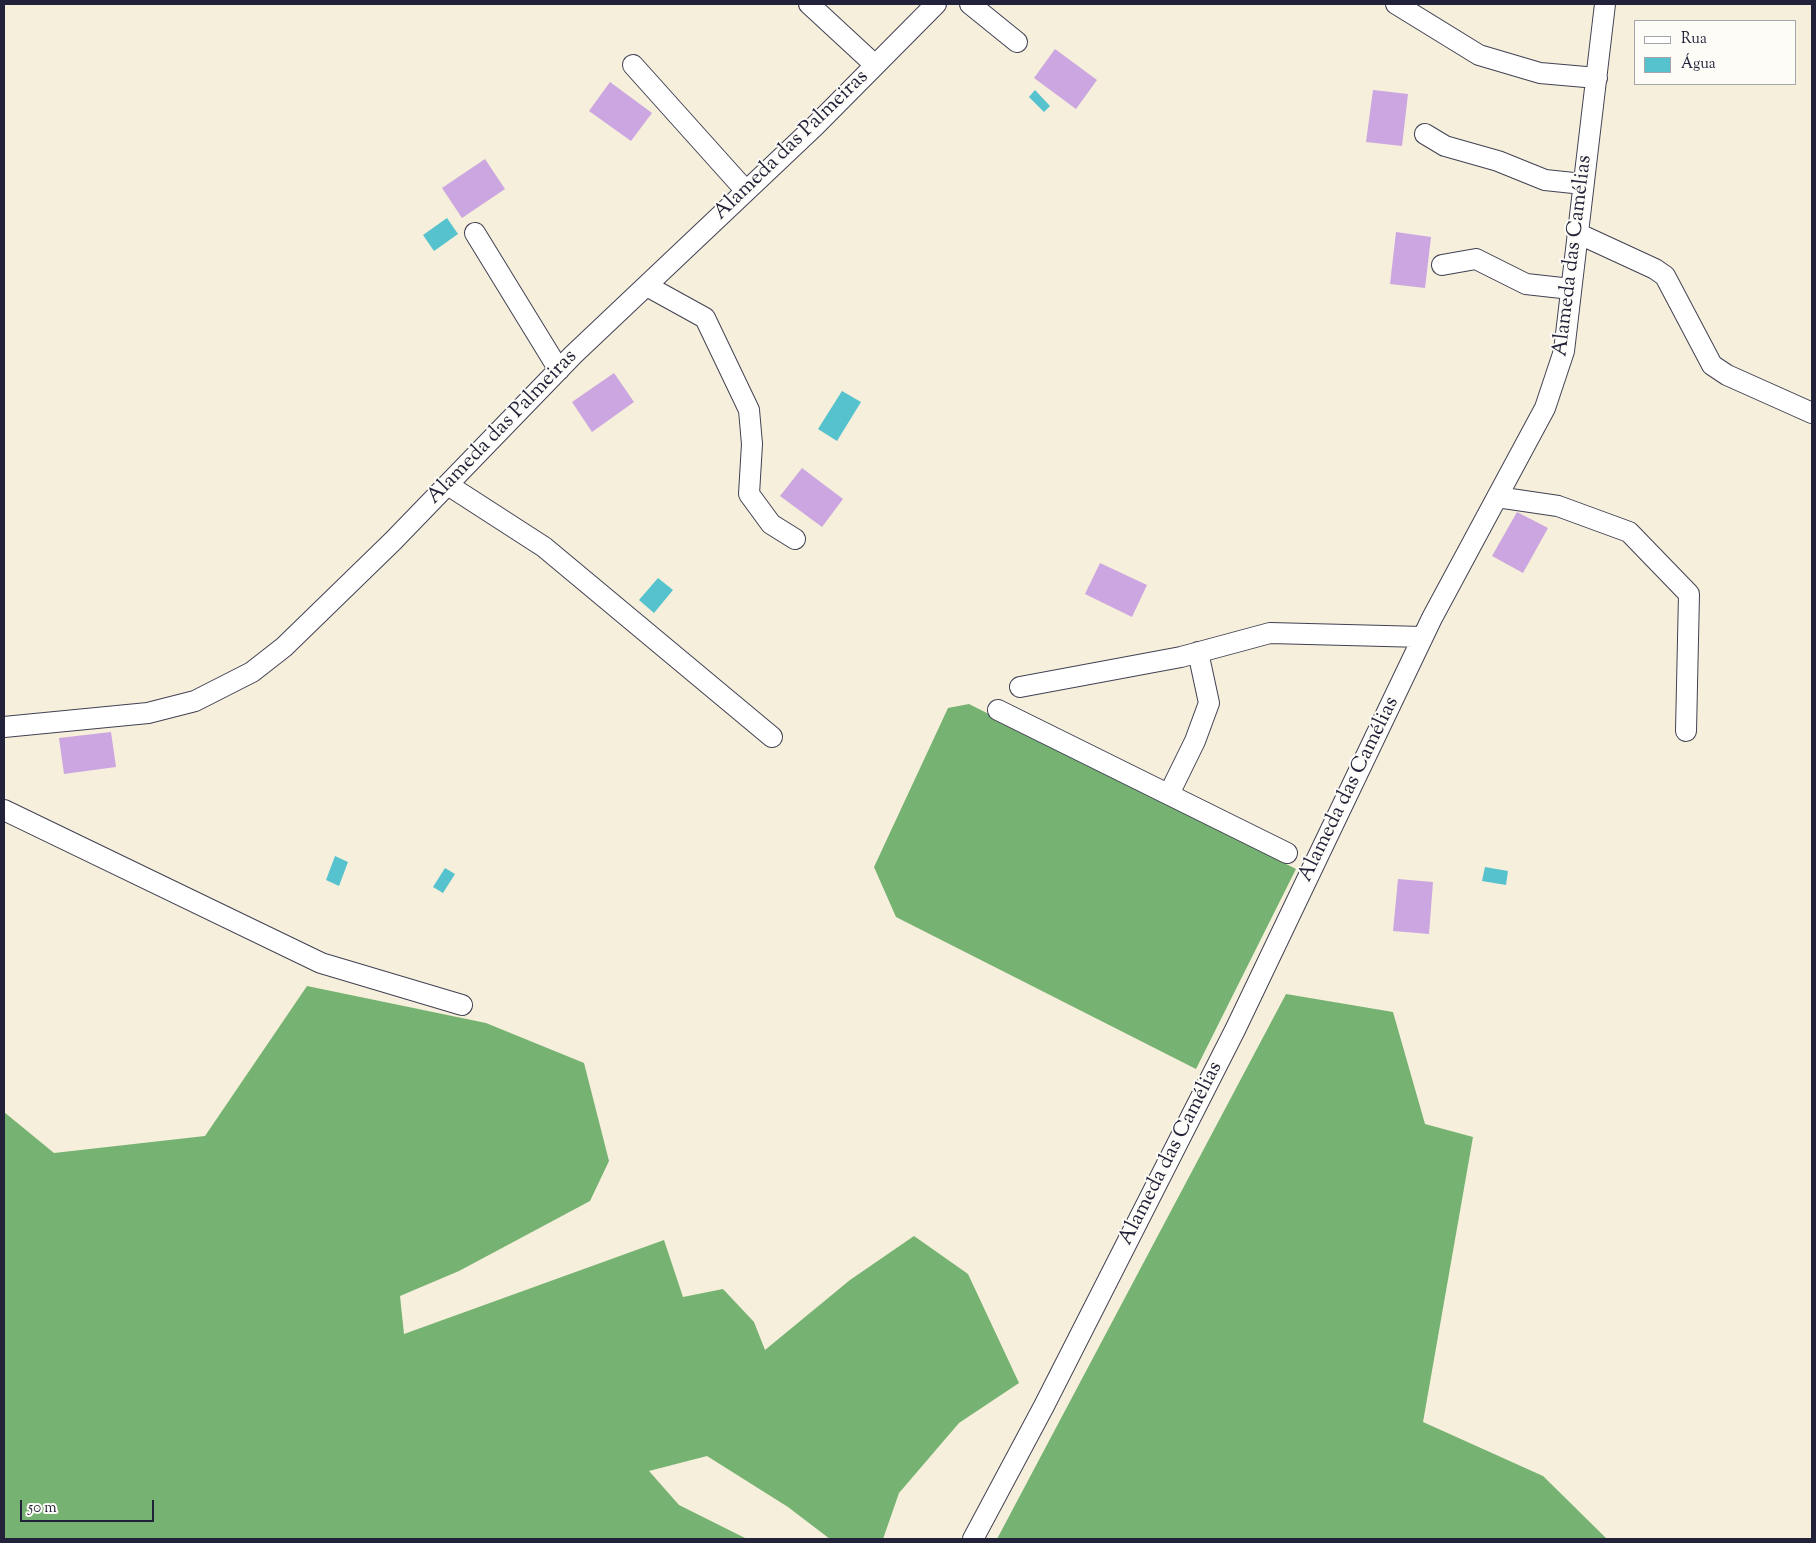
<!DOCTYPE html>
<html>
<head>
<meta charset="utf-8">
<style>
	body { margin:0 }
	#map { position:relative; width:1816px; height:1543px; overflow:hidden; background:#f5efdb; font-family:"Sorts Mill Goudy",serif }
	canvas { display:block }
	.frame { position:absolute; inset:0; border:5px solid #22223b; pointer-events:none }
	.legend { position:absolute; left:1634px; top:20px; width:162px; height:65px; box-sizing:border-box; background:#fdfcf7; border:1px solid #a5a5ac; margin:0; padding:6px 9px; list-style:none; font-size:15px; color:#22223b }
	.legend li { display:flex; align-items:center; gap:10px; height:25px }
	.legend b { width:25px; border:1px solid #a5a5ac }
	.scale { position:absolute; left:20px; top:1500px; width:134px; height:22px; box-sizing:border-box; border:2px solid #22223b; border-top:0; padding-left:6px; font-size:15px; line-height:18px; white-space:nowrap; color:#22223b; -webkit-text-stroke:4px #fdfcf7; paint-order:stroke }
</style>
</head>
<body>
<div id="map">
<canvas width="1816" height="1543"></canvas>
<div class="frame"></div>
<ul class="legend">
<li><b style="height:6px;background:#fff"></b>Rua</li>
<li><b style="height:14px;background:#55c2cd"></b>Água</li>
</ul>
<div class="scale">50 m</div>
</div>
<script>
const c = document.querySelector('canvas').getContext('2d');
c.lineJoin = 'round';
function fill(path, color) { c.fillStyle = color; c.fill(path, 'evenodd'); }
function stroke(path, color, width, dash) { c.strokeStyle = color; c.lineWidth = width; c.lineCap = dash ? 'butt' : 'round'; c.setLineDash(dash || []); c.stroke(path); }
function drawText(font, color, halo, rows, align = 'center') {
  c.font = font + ' "Sorts Mill Goudy",serif'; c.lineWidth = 4; c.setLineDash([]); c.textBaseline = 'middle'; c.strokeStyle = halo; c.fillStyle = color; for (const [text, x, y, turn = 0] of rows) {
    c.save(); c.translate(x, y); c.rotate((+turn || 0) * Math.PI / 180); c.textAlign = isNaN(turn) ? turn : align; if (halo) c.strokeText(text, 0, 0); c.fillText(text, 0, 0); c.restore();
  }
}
const forest = new Path2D(`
	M969,704l327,165 -100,200 -300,-152 -22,-50 74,-159z
	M307,986l179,37 98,40 25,98 -19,40 -131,70 -59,25 4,38 260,-94 19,57 40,-8 31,33 11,28 85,-70 64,-44 54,38 51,109 -60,40 -60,70 -16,46h-53l-42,-32 -81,-51 -58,15 30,34 68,34h-743v-427l50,41 151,-17z
	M1286,994l107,18 32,112 48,13 -50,285 120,54 64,63h-610z`);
const water = new Path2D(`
	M1035,90l15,16 -6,6 -15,-15z
	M447,218l11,16 -24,17 -11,-16z
	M842,391l19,11 -24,39 -19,-12z
	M658,578l15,12 -19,23 -15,-13z
	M335,856l13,6 -9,24 -13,-6z
	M1485,867l23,4 -2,14 -24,-4z
	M445,868l10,6 -12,19 -10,-6z`);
const building = new Path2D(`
	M1055,49l42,31 -21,29 -42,-31z
	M610,82l42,31 -21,28 -42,-30z
	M1373,90l35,4 -6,52 -36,-4z
	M485,159l20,30 -43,29 -20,-30z
	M1396,232l35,5 -6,51 -35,-4z
	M614,373l20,29 -42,30 -20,-30z
	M802,468l41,31 -21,28 -42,-31z
	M1517,512l31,16 -25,45 -31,-17z
	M1100,563l47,22 -15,32 -47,-23z
	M111,732l5,35 -52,7 -5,-36z
	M1398,879l35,3 -4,52 -36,-3z`);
const minor = new Path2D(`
	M809,4l66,61
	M970,4l47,38
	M1396,4l83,51 61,18 57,5
	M633,65l113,126
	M1425,134l20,12 53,15 47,19 38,4
	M475,233l84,137
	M1577,233l78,36 10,7 47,89 15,10 85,38
	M1442,265l34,-6 50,25 45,5
	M647,286l58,32 44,92 3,34 -3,50 22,30 24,15
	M448,485l96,62 228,190
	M1497,497l61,9 71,26 60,62 -3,137
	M1020,687l161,-30 89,-24 153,4
	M998,710l289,143
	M4,727l144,-14 47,-12 57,-29 32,-25 109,-106 180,-186 242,-229 121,-122
	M1169,794l26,-53 14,-38 -11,-51
	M4,810l317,153 141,42
	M973,1539l71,-133 191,-376 197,-412 113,-210 19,-57 41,-347`);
const streetNames = [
	["Alameda das Palmeiras",792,146,-44],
	["Alameda das Camélias",1574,256,-83],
	["Alameda das Palmeiras",503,428,-46],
	["Alameda das Camélias",1350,790,-64],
	["Alameda das Camélias",1172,1154,-63]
];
fill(forest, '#76b272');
fill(water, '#55c2cd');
fill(building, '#cca6e0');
stroke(minor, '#424153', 22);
stroke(minor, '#fff', 20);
drawText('21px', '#22223b', '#fdfcf7', streetNames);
</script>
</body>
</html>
